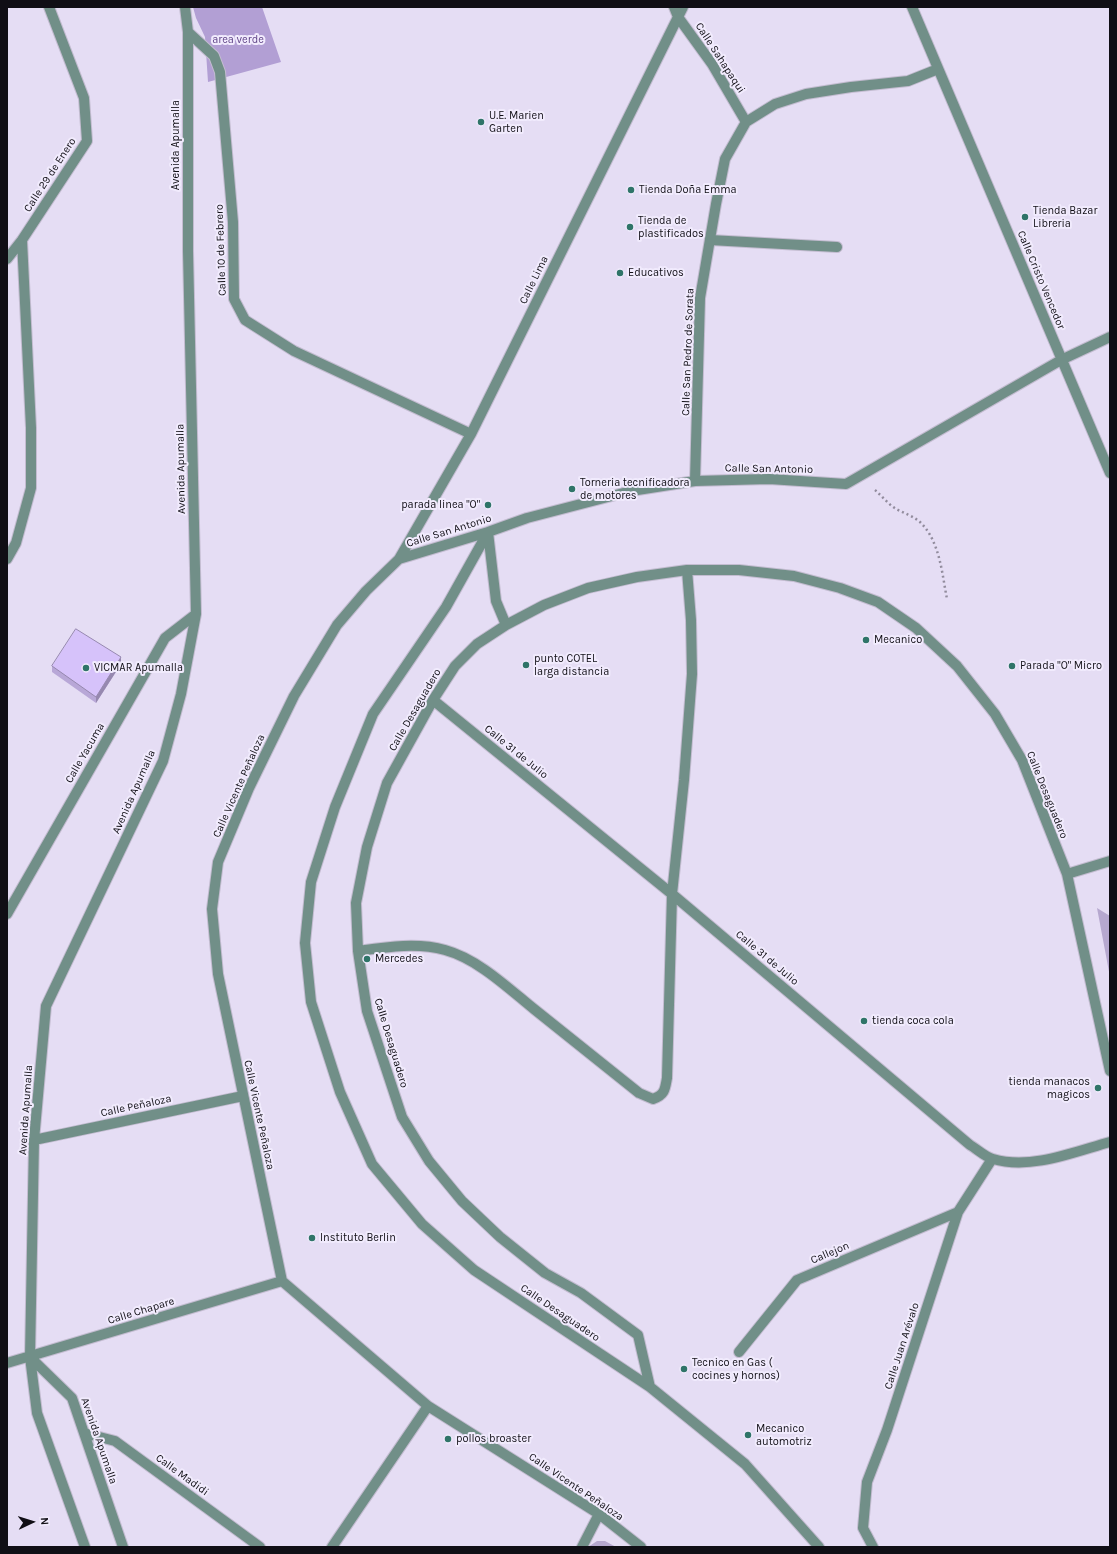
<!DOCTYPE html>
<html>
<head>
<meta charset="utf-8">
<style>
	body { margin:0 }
	#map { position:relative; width:1117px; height:1554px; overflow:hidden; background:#e5ddf4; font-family:Karla,sans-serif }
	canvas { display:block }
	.frame { position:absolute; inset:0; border:8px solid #100e15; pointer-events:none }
	.north { position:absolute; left:12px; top:1502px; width:40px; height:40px; -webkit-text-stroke:3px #f1ebfd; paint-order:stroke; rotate:86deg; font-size:11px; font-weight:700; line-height:16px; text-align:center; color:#100e15 }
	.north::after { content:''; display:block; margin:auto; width:14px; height:18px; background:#100e15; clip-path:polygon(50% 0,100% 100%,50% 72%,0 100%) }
</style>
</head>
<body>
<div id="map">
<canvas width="1117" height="1554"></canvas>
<div class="frame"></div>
<div class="north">N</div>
</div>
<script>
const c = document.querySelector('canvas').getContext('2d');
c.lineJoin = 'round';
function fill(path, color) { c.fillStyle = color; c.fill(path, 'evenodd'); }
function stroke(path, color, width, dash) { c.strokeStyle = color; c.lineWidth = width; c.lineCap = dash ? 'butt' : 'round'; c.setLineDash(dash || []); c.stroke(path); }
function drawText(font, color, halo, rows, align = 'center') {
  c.font = font + ' Karla,sans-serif'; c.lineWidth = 4; c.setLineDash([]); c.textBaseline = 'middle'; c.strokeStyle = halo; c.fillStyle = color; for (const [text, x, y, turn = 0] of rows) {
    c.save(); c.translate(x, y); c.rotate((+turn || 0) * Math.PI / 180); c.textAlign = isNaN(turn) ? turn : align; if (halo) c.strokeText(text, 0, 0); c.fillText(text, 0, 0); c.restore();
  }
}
const green = new Path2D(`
	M1097,908l13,8v61z
	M597,1541h8l11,6h-28z`);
const forest = new Path2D(`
	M193,7h69l19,55 -73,20 -3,-45 -9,-19z`);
const path = new Path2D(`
	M875,490c7,6 13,14 21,19 8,4 17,7 24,13 20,19 22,52 27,77`);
const service = new Path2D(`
	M710,240l127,7`);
const minor = new Path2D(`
	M674,7l4,10 34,47 34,58
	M912,7l198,466
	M188,32l26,24 6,16 13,150 1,77 11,21 49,31 177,83
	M7,259l15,-19 65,-99 -3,-43 -35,-91
	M695,481l5,-183 16,-94 9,-45 21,-37 29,-18 31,-10 45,-7 57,-6 30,-12
	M488,532l-42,75 -73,107 -38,93 -24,75 -6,61 6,59 29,90 32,72 50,60 52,46 176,117 95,77 74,83
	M488,532l8,69 10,24
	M7,559l9,-16 15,-55v-60l-9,-188
	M399,559l89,-27 39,-14 104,-27 64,-10 74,-2 77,5 215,-124 49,-23
	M433,700l239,194 298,251c7,4 15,12 23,14 38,11 81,-7 117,-17
	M1067,874l43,-13
	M7,914l158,-276 31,-24
	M358,951c28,-4 59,-9 87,-1 33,9 63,38 89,59 35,28 70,56 105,84l14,6c12,-4 12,-10 14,-21l5,-184 12,-114 8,-106 -1,-54 -4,-50
	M34,1140l209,-44
	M739,1352l58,-72 161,-68
	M30,1357l42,41 51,149
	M7,1363l275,-82
	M650,1387l-12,-52 -57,-42 -36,-20 -45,-36 -38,-36 -33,-40 -27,-44 -35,-106 -9,-60 -2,-48 11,-56 20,-64 46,-83 22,-34 22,-22 29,-19 38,-20 44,-17 49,-11 50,-7h52l55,6 46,12 38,14 38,26 41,38 38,48 27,46 45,114 43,197
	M84,1433l31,8 145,106
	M85,1547l-48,-134 -7,-56 4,-217 12,-134 117,-245 18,-67 15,-80 -8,-363v-219l-3,-25
	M332,1547l96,-141
	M582,1547l17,-33
	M641,1547l-42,-33 -171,-108 -146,-125 -64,-307 -6,-65 6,-47 31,-74 45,-92 43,-71 29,-34 33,-32 72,-125 212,-427
	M873,1547l-10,-19 4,-46 20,-52 71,-218 34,-53`);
const wall = new Path2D(`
	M121,664l-25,39 -44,-31v-6z`);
const shadedWall = new Path2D(`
	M121,657v7l-25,39v-6z`);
const building = new Path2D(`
	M76,629l45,28 -25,40 -44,-31z`);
const markers = [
	[481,122,4,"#2f7468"],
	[631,190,4,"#2f7468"],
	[1025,217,4,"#2f7468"],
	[630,227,4,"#2f7468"],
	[620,273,4,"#2f7468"],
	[572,489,4,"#2f7468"],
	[488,505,4,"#2f7468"],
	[866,640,4,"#2f7468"],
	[526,665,4,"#2f7468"],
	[1012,666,4,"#2f7468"],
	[86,668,4,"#2f7468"],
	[367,959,4,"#2f7468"],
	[864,1021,4,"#2f7468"],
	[1098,1088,4,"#2f7468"],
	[312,1238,4,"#2f7468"],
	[684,1369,4,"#2f7468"],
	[748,1435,4,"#2f7468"],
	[448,1439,4,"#2f7468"]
];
const parkNames = [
	["area verde",238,40]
];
const streetNames = [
	["Calle Sahapaqui",720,58,57],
	["Avenida Apumalla",176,145,-90],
	["Calle 29 de Enero",50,175,-57],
	["Calle 10 de Febrero",221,250,-92],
	["Calle Lima",534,280,-64],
	["Calle Cristo Vencedor",1041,280,67],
	["Calle San Pedro de Sorata",688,352,-88],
	["Avenida Apumalla",181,469,-91],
	["Calle San Antonio",769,469,1],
	["Calle San Antonio",449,531,-17],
	["Calle Desaguadero",415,710,-60],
	["Calle 31 de Julio",516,752,39],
	["Calle Yacuma",85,753,-60],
	["Calle Vicente Peñaloza",239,786,-66],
	["Avenida Apumalla",134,792,-66],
	["Calle Desaguadero",1047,795,68],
	["Calle 31 de Julio",767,958,40],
	["Calle Desaguadero",391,1043,73],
	["Calle Peñaloza",136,1106,-12],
	["Avenida Apumalla",26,1110,-86],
	["Calle Vicente Peñaloza",259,1115,78],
	["Callejon",830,1253,-23],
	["Calle Chapare",141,1311,-17],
	["Calle Desaguadero",560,1313,34],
	["Calle Juan Arévalo",902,1346,-72],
	["Avenida Apumalla",99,1441,71],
	["Calle Madidi",182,1475,36],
	["Calle Vicente Peñaloza",576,1487,34]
];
const poiNames = [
	["U.E. Marien",489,116],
	["Garten",489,129],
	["Tienda Doña Emma",639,190],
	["Tienda Bazar",1033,211],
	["Libreria",1033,224],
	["Tienda de",638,221],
	["plastificados",638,234],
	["Educativos",628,273],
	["Torneria tecnificadora",580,483],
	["de motores",580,496],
	["parada linea \"O\"",480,505,"right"],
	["Mecanico",874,640],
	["punto COTEL",534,659],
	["larga distancia",534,672],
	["Parada \"O\" Micro",1020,666],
	["VICMAR Apumalla",94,668],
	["Mercedes",375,959],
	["tienda coca cola",872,1021],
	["tienda manacos",1090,1082,"right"],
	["magicos",1090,1095,"right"],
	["Instituto Berlin",320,1238],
	["Tecnico en Gas (",692,1363],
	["cocines y hornos)",692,1376],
	["Mecanico",756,1429],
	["automotriz",756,1442],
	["pollos broaster",456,1439]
];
fill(green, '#b6a8cf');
fill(forest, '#b29fd4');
stroke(service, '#c3bcd0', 12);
stroke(minor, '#c3bcd0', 12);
stroke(path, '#928c9d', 2.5, [2, 3]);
stroke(service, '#718f88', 10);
stroke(minor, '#718f88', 10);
fill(wall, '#b8a7d7');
fill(shadedWall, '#9688af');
fill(building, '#d6c2fa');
stroke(building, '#9688af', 1);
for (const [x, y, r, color] of markers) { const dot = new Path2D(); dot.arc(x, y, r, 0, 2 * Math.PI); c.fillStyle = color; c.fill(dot); stroke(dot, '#f1ebfd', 1.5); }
drawText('11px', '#614588', '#f1ebfd', parkNames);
drawText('11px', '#100e15', '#f1ebfd', streetNames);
drawText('11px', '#100e15', '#f1ebfd', poiNames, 'left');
</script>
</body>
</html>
